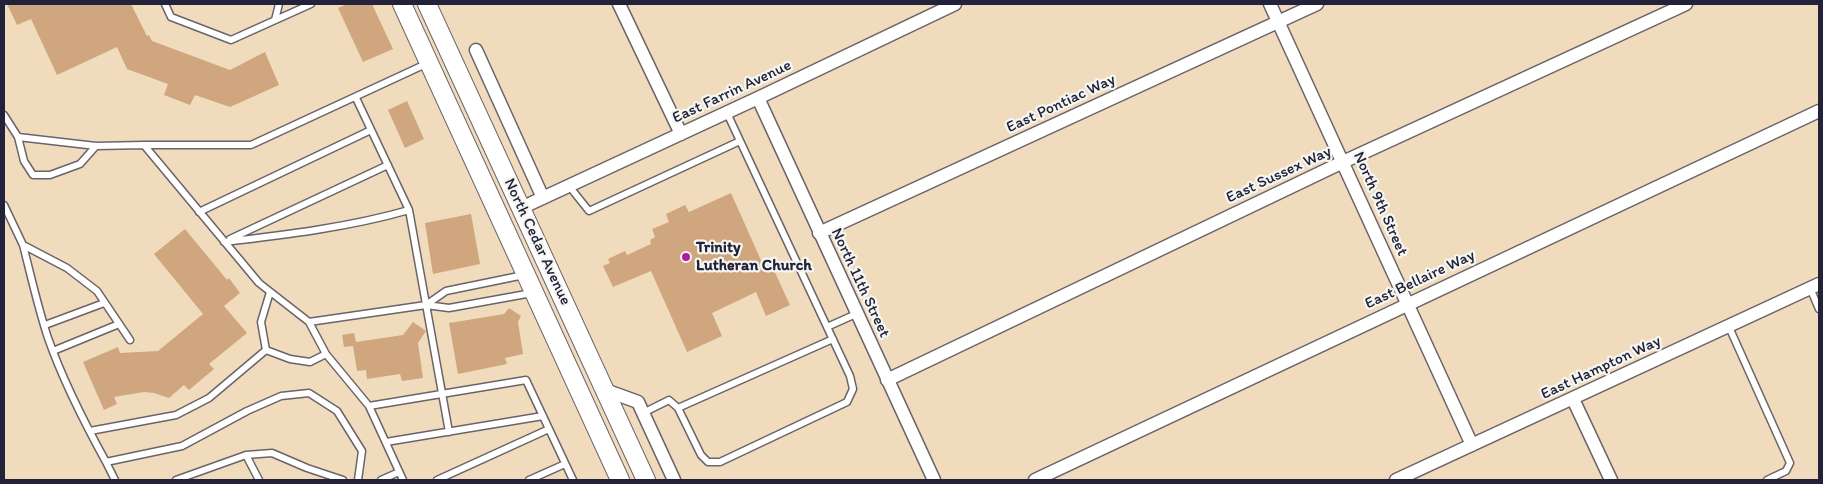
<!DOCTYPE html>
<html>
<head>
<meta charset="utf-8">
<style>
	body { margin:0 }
	#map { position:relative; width:1823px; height:484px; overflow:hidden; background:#f0dcbd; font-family:Itim,sans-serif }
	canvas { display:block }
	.frame { position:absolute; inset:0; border:5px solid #22223b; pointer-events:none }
</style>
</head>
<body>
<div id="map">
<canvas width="1823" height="484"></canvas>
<div class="frame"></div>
</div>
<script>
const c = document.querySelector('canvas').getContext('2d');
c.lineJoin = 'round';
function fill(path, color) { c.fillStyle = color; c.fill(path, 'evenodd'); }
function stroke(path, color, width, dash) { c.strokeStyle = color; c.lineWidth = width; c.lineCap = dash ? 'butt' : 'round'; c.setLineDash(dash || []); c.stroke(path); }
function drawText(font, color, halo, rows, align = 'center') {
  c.font = font + ' Itim,sans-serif'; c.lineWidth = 4.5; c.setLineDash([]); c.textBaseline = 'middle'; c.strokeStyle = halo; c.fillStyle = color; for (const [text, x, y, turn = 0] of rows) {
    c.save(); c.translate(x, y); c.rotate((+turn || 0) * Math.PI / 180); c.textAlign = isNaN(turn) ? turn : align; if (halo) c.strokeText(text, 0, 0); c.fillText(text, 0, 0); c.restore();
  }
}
const building = new Path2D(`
	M7,4h124l16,32 2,-1 3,6 78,29 35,-18 14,33 -49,22 -35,-12 -5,10 -26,-10 4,-11 -41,-15 -10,-22 -60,28 -26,-56 -14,6z
	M348,4h24l21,45 -30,13 -25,-54z
	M407,101l17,38 -19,9 -17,-38z
	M731,193l33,74 7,-3 19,41 -24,11 -10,-24 -44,21 10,23 -35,16 -36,-81 -38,16 -10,-21 7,-3 -2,-4 17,-8 2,4 24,-11 -1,-4 5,-3 -3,-8 17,-7 -3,-8 19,-9 4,7z
	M471,214l9,50 -47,10 -8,-51z
	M185,229l42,51 2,-2 11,15 -16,13 23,27 -38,31 5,5 -25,21 -5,-5 -15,13 -15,-5 -10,-1 -30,5 3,7 -13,6 -21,-48 35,-15 2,6 38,-2 45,-37 -49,-60z
	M509,308l12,8 -3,6 5,32 -18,4 2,6 -49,10 -9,-51 55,-9z
	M413,322l13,9 -8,12 5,35 -21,3 -2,-7 -33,5 -1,-9 -9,1 -4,-25 -9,1 -2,-12 12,-2 2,9 47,-7z`);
const lane = new Path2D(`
	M165,4l6,13 60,23 80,-36
	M275,20l4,-16
	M356,98l53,112 40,222
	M4,115l14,22 78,9 48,-1
	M18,137l6,24 9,14h17l30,-11 16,-18
	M569,186l20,25 151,-70
	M4,205l19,40 44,23 30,23 33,49
	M199,212l172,-82
	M230,239l158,-74
	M224,242c61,-7 126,-15 185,-32
	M23,245c8,31 15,63 25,93 15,43 36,84 58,124
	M524,275l-78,16 -20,14 23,3 83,-15
	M1810,288l9,21
	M309,322l117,-17
	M45,325l59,-22
	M827,327l29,-13
	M1729,327l61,136 -4,8 -19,9
	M266,350l24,9 20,3 16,-8
	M53,351l66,-27
	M369,406l157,-26 47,100
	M678,408l155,-69
	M643,413l26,-13 9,8 23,47 7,7h12l127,-60 6,-13 -3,-13 -123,-263
	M90,431l86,-16 33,-17 57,-48 -5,-28 9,-30
	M386,442l157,-26
	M115,480l-9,-18 76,-16 65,-35 34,-15 28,-3 28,18 25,40 -4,29
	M176,480l70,-25
	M259,480l-13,-25 26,-2 35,15 36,12
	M381,480l18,-8
	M403,480l-34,-74 -43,-52 -17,-32 -50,-39 -115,-138h107l177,-82
	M437,480l112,-51
	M529,480l36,-16`);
const street = new Path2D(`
	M619,4l62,130
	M1270,4l202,441
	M476,50l67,148
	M758,98l176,382
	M521,208l237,-110 197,-94
	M819,233l498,-229
	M887,380l456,-218 343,-158
	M605,390l33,12 36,78
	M1573,399l38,81
	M1035,480l784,-369
	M1396,480l423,-196`);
const secondary = new Path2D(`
	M402,4l218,476
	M427,4l219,476`);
const markers = [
	[686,257,5,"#b5179e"]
];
const streetNames = [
	["East Farrin Avenue",732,92,-25],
	["East Pontiac Way",1061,104,-25],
	["East Sussex Way",1279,175,-25],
	["North 9th Street",1380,204,66],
	["North Cedar Avenue",537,242,65],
	["East Bellaire Way",1420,280,-25],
	["North 11th Street",860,283,65],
	["East Hampton Way",1601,368,-25]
];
const poiNames = [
	["Trinity",696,248],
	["Lutheran Church",696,266]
];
fill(building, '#cfa67e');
stroke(lane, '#6a6368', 9);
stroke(street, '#6a6368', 15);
stroke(secondary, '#6a6368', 20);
stroke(lane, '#fff', 6);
stroke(street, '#fff', 12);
stroke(secondary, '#fff', 18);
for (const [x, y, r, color] of markers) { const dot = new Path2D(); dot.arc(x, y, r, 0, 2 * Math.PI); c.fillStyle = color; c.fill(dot); stroke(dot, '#f6f6f2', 2); }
drawText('16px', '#22223b', '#f6f6f2', streetNames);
drawText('bold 16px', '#22223b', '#f6f6f2', poiNames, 'left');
</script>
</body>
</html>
